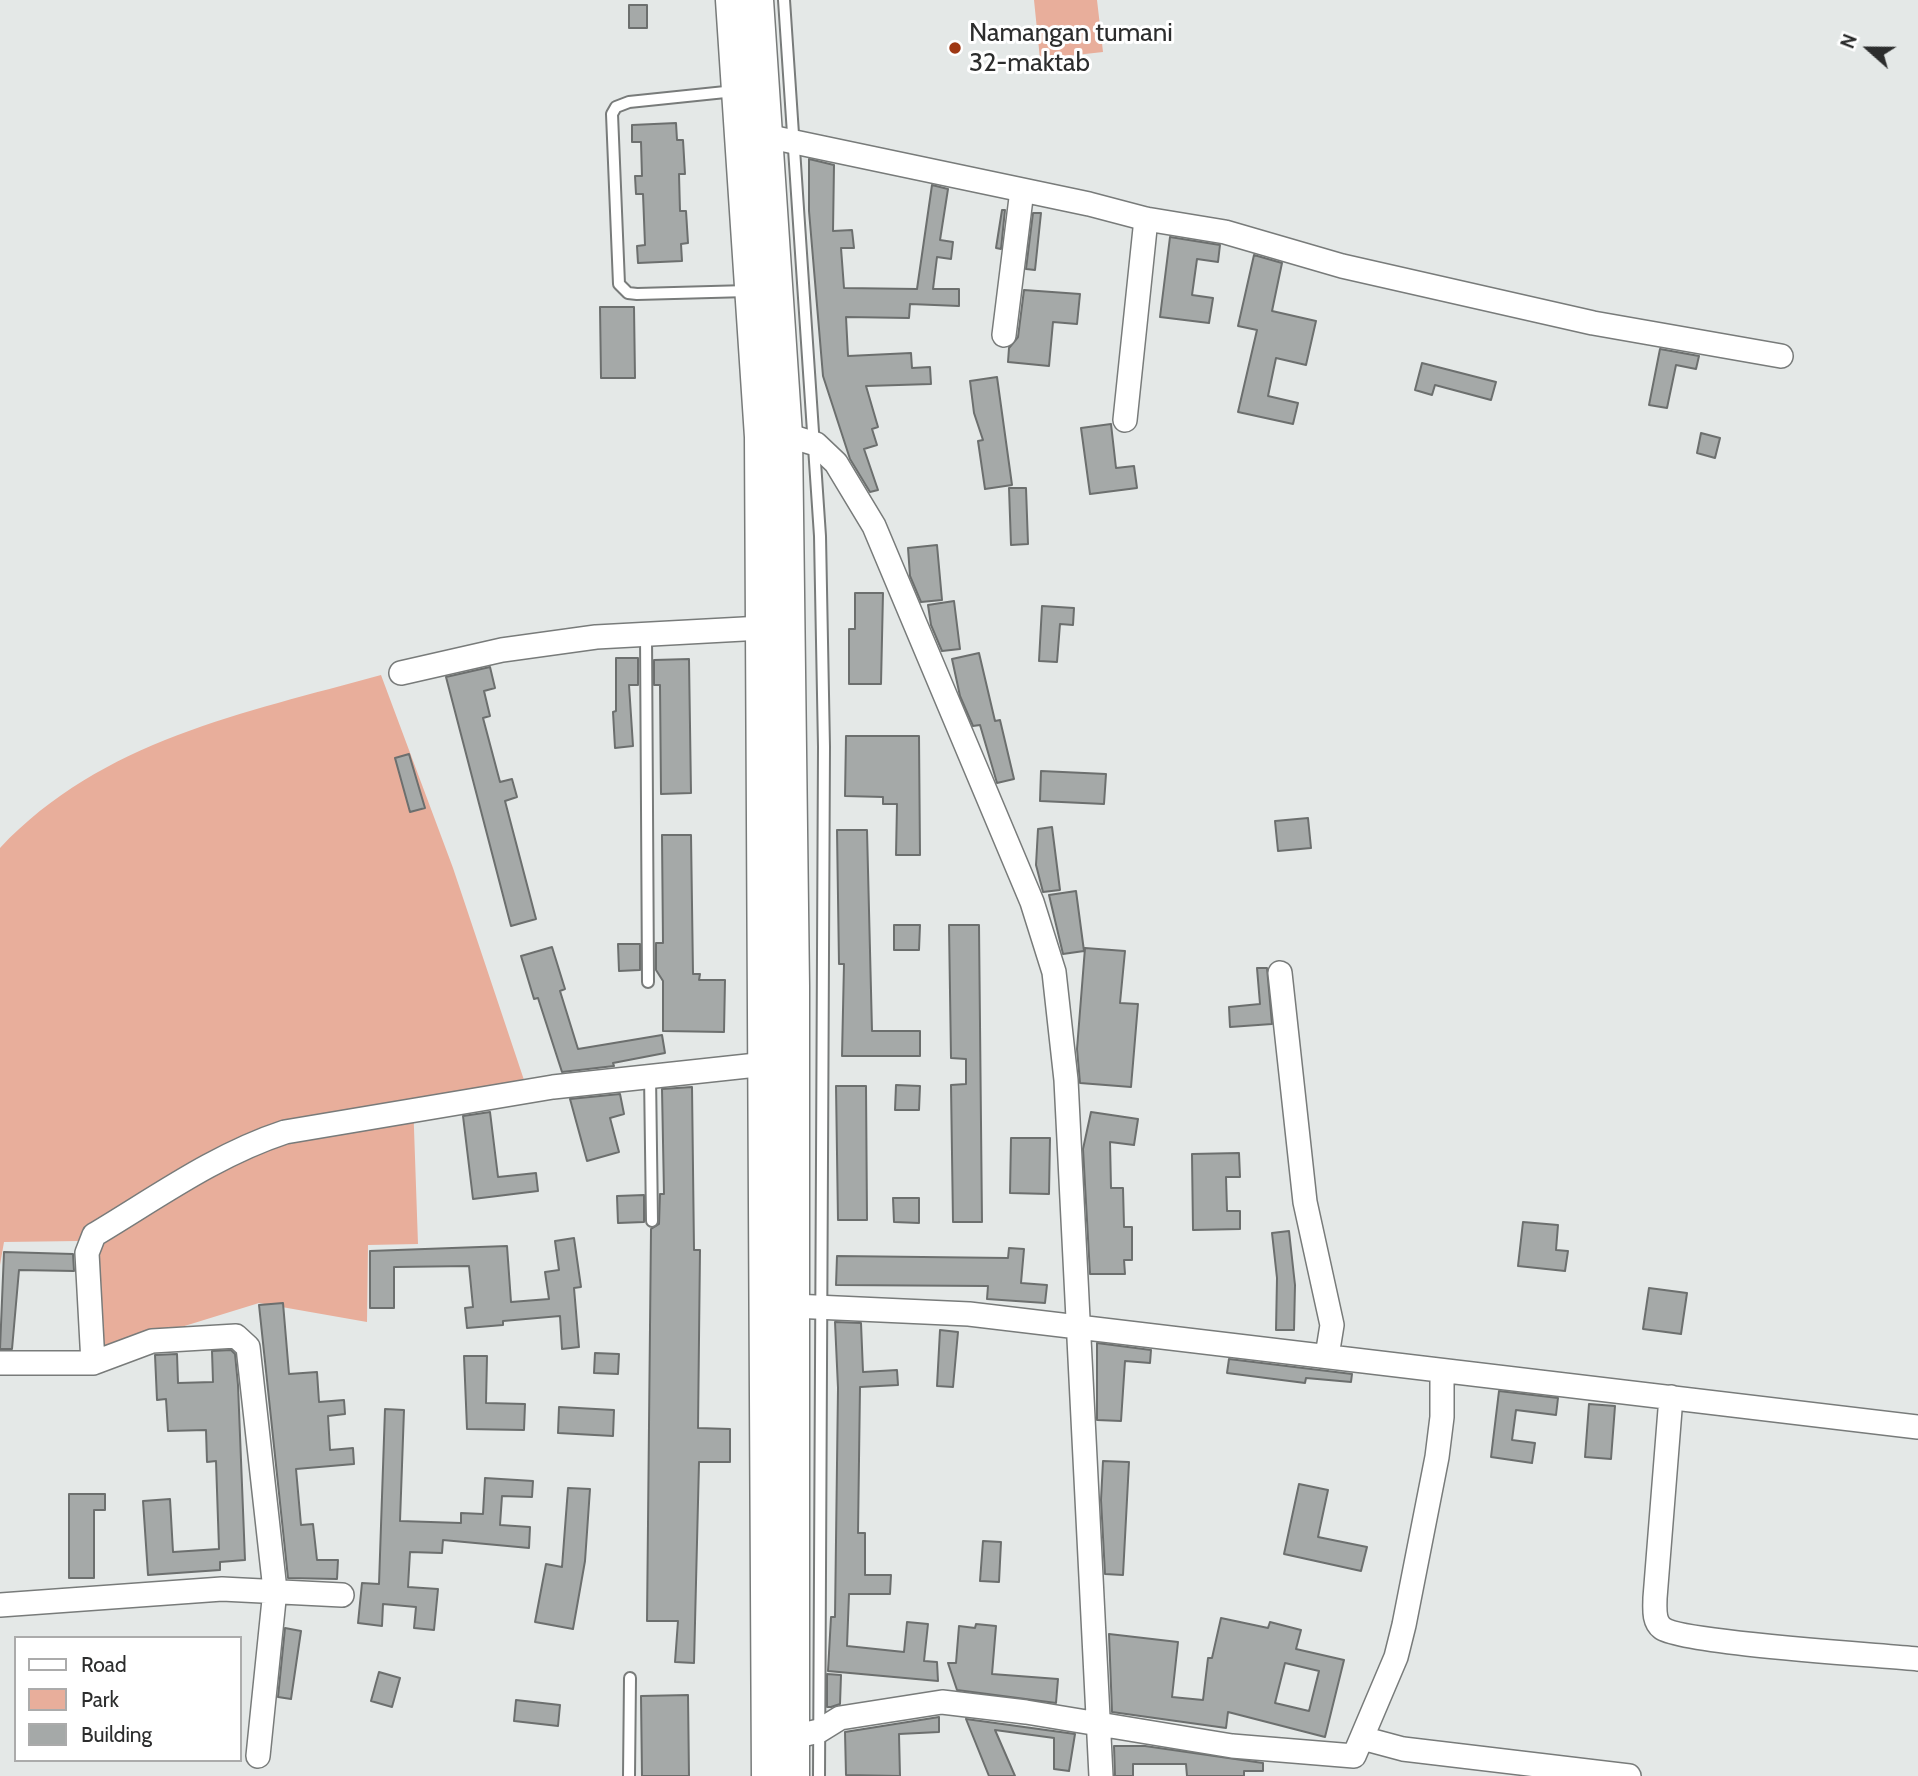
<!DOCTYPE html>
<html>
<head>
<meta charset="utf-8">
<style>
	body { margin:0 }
	#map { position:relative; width:1918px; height:1776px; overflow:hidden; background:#e4e8e7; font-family:Cabin,sans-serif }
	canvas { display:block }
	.legend { position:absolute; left:14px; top:1636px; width:228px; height:126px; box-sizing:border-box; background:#fff; border:2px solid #ababab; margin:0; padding:9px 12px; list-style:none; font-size:21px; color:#2c2d2d }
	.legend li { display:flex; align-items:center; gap:14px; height:35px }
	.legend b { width:35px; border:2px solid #ababab }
	.north { position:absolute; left:1834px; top:14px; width:70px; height:70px; -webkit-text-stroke:5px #fff; paint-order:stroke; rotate:291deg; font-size:19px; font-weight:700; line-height:28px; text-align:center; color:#2c2d2d }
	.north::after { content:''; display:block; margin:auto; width:24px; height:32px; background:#2c2d2d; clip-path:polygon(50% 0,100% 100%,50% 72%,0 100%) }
</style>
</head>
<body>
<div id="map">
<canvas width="1918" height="1776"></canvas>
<ul class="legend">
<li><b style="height:9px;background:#fff"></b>Road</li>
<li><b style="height:19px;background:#e8ae9b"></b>Park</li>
<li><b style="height:19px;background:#a5a9a8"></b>Building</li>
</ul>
<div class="north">N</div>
</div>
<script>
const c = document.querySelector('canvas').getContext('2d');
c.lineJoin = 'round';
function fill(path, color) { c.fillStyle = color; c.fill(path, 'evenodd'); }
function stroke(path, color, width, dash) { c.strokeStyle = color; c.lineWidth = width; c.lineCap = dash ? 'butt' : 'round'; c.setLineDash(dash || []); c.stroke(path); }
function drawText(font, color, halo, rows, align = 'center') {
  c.font = font + ' Cabin,sans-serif'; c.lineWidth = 6; c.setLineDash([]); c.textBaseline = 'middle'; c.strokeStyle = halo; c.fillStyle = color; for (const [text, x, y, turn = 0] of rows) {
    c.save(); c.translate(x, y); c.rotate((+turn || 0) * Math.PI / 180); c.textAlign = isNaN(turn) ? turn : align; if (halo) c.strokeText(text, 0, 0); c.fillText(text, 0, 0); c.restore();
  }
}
const green = new Path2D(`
	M1034,0h63l6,52 -63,7z
	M381,675l72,193 73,218 -113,14 5,144 -50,1 -1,77 -108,-19 -162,50 -19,-112 -74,1 -4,23v-417c102,-108 244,-135 381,-173z`);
const building = new Path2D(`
	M629,5h18v23h-18z
	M676,123l1,17h6l2,34h-6l1,37h6l2,32 -7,1 1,17 -44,2 -1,-17 8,-1 -2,-51h-7l-1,-18h7l-1,-34h-9v-17z
	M809,159l25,6 -1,66 19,-1 2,18h-13l3,40 73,1 15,-104 16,4 -8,51 13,2 -2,17 -14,-2 -4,32h26v17l-49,-2 -1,14 -63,-1 2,39 63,-3 1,15 18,-1 1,17 -65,2 12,41 -6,2 5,16 -13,4 14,41 -8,2 -20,-33 -27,-83 -14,-165z
	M1002,210h3l-4,39 -5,-1z
	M1033,213h8l-6,57 -9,-1z
	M1170,237l50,8 -2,17 -21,-3 -5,36 21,3 -4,25 -49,-6z
	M1254,255l28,8 -10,48 44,10 -10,44 -30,-7 -8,38 30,7 -5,21 -55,-12 19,-82 -19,-4z
	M1024,290l56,4 -3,30 -24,-2 -4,44 -41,-4 1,-14 9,-11z
	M600,307h34l1,71h-34z
	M1660,349l39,7 -3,13 -20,-4 -9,43 -18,-3z
	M1422,363l74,19 -5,18 -56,-15 -3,10 -17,-5z
	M997,377l15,108 -27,4 -7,-48 5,-1 -9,-27 -4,-32z
	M1111,424l5,44 18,-2 3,22 -47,6 -9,-66z
	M1701,433l19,5 -5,20 -18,-5z
	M1009,488h17l2,56 -17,1z
	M937,545l5,55 -21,2 -11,-26 -2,-28z
	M855,593h28l-2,91h-32v-55h6z
	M954,601l6,48 -18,2 -11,-26 -3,-20z
	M1042,606l32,2 -1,17 -13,-1 -3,38 -18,-1z
	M979,653l16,68 5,-1 14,59 -17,4 -17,-58 -7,1 -13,-30 -8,-37z
	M616,658h22v27h-9l4,61 -18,2 -2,-36 3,-1z
	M689,659l2,134 -30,1 -1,-109h-6v-25z
	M490,667l5,21 -11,3 6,25 -7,2 17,64 12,-3 5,18 -12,4 31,118 -25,7 -65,-249z
	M846,736h73l1,119h-24l1,-51h-14v-7l-38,-1z
	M409,754l16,54 -15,4 -15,-54z
	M1041,771l65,3 -2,30 -64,-3z
	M1308,818l3,30 -33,3 -3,-30z
	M1052,827l8,63 -17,2 -7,-27 2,-36z
	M837,830h30l5,201h48v25h-78l2,-92h-5z
	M662,835h29l2,139h7l-1,6h26l-1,52 -61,-1v-50l-7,-11v-27h7z
	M1076,891l8,60 -21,3 -14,-59z
	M894,925h26l-1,25h-25z
	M949,925h30l3,297h-29l-2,-137 15,-1v-25l-15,-1z
	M618,944h22v26l-21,1z
	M552,947l13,42 -5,2 18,58 84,-14 3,18 -52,10 1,3 -52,6 -24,-74 -4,1 -13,-43z
	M1085,948l40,3 -5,52 18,1 -7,83 -51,-4 -3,-34z
	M1257,968h10l5,56 -42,3 -1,-20 31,-3z
	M896,1085l24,1 -1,24h-24z
	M836,1086h30l1,134h-29z
	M692,1087l2,163h6l-2,178 32,1v33h-31l-5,201 -19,-1 3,-41h-31l4,-392 8,-5 1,-30h4l-2,-105z
	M620,1094l4,20 -14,4 9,34 -32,9 -17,-62z
	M490,1112l8,65 38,-4 2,18 -65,8 -10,-83z
	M1091,1112l47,7 -4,26 -24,-3 1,46h12l1,39h8v33h-8l1,14h-35l-7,-125z
	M1011,1138h39l-1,56 -39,-1z
	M1239,1153l1,24h-14l1,34h13v18l-47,1 -1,-76z
	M644,1195v27l-26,1 -1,-27z
	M893,1198h26v25l-25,-1z
	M1523,1222l35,3 -2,25 12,1 -3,20 -47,-5z
	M1289,1231l6,54 -1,45h-18l1,-52 -5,-45z
	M574,1238l7,49 -7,1 5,59 -17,2 -2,-33 -57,5v4l-36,3 -2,-20 8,-1 -4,-41 -75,1v41h-24v-57l137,-5 4,56 38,-3 -4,-27 14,-2 -4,-29z
	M1009,1248l15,1 -3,34 26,2 -2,18 -58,-4 1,-13 -152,-1 1,-29 171,2z
	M4,1252l69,2 1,17 -55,-1 -7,79h-12z
	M1649,1288l38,5 -6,41 -38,-5z
	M283,1303l6,71 28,-2 2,30 25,-2 1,14 -17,2 2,34 23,-2 1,16 -58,5 5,56 12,-1 4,36h21l-1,19 -49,-1 -29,-273z
	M835,1322l26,1 2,49 34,-2 1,15 -38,2 -2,146h7v42h26l-1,19h-41l-2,52 57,6 3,-30 21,2 -4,37 13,1 1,19 -110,-10 3,-54h4l3,-229z
	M940,1330l18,2 -5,55 -16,-1z
	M1097,1343l54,7 -1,13 -25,-2 -4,60 -24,-1z
	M231,1350l4,4 3,31 7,175 -25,2v8l-72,5 -5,-74 27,-2 3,53 46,-3 -3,-88 -9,1 -1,-32 -38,1 -2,-32 -9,1 -2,-45 22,-1 1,29 35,-1 -1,-31z
	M595,1353l24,1 -1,20 -24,-1z
	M464,1356h23l-1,47 39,1 -1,26 -57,-1z
	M1229,1359l123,15 -1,8 -45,-4 -1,5 -78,-10z
	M1499,1391l59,7 -2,17 -40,-5 -4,30 23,3 -3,20 -41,-6z
	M1589,1404l26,2 -4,53 -26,-2z
	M559,1407l55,3 -1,26 -55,-3z
	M385,1409l19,1 -4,111 61,2v-10l22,1 2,-36 48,3 -1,16 -30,-1 -2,29 30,2 -1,21 -86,-8 -1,13 -32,-1 -2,35 30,2 -4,41 -20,-2 2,-21 -33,-3 -1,22 -24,-3 4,-40 17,1z
	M1103,1461l26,1 -6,113 -18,-1 -4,-74z
	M1299,1484l29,6 -10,47 49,10 -6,24 -77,-17z
	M568,1488l22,1 -5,72 -12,68 -38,-7 11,-58 16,3z
	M69,1494h36v16h-11v68h-25z
	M983,1541l18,1 -2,40 -19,-1z
	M1221,1618l47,10 2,-6 31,8 -5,19 48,11 -19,77 -97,-25 -2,16 -114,-16 -3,-78 69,8 -6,55 31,3 5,-42h4zM1285,1663l34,8 -10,40 -34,-8z
	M976,1624l20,2 -4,48 66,5 -2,24 -99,-13 -9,-27h8l3,-37 16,2z
	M285,1628l16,3 -10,68 -13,-2z
	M379,1672l21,6 -8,29 -21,-6z
	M827,1674l14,1 -1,29 -9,3h-4z
	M688,1695l1,81h-47l-1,-80z
	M516,1700l44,5 -2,21 -44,-5z
	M939,1717v15l-40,2 1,42 -54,-1 -1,-43z
	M966,1719l109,15 -6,37 -15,-2v-31l-59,-8 20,46h-26z
	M1114,1746h31l118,17v8h-19v5h-57l-1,-12h-53v12h-18z`);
const lane = new Path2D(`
	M784,0l36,536 4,211 -5,1029
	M735,91l-106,11 -13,5 -4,7 7,170 9,9 9,1 111,-3
	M646,634l2,348
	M650,1075l2,146
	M629,1776l1,-98`);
const street = new Path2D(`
	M766,136l323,68 57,15 79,13 117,34 251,57 188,33
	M1004,335l18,-145
	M1125,420l21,-201
	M774,436l12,-1 30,9 20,19 38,63 158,376 22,70 12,108 35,696
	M401,673l101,-23 94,-13 166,-9
	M1280,973l25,229 27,123 -5,31
	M793,1306l176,8 949,113
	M0,1363h93l59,-22 84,-5 12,11 27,243 -17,166
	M93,1363l-6,-110 7,-18c62,-37 121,-80 191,-103l268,-45 213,-23
	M1671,1397l-16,201c0,10 -2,23 7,30 19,15 218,27 256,31
	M0,1605l222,-16 120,6
	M793,1737l26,-6 21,-13 102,-16 84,10 206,34 122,10 42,-99 8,-32 33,-168 5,-40v-46
	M1362,1738l41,11 226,27`);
const secondary = new Path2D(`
	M732,0l29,437 7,1339
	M757,0l29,435 7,551v790`);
const markers = [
	[955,48,7,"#9e3713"]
];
const poiNames = [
	["Namangan tumani",969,33],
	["32-maktab",969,63]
];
fill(green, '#e8ae9b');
fill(building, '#a5a9a8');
stroke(building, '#6c6f6e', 2);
stroke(lane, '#787b7a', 14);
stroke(street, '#787b7a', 26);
stroke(secondary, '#787b7a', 35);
stroke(lane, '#fff', 10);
stroke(street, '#fff', 23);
stroke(secondary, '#fff', 32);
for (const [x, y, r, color] of markers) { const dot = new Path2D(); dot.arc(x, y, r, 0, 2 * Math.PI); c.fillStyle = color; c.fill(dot); stroke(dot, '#fff', 2.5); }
drawText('26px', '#2c2d2d', '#fff', poiNames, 'left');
</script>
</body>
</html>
